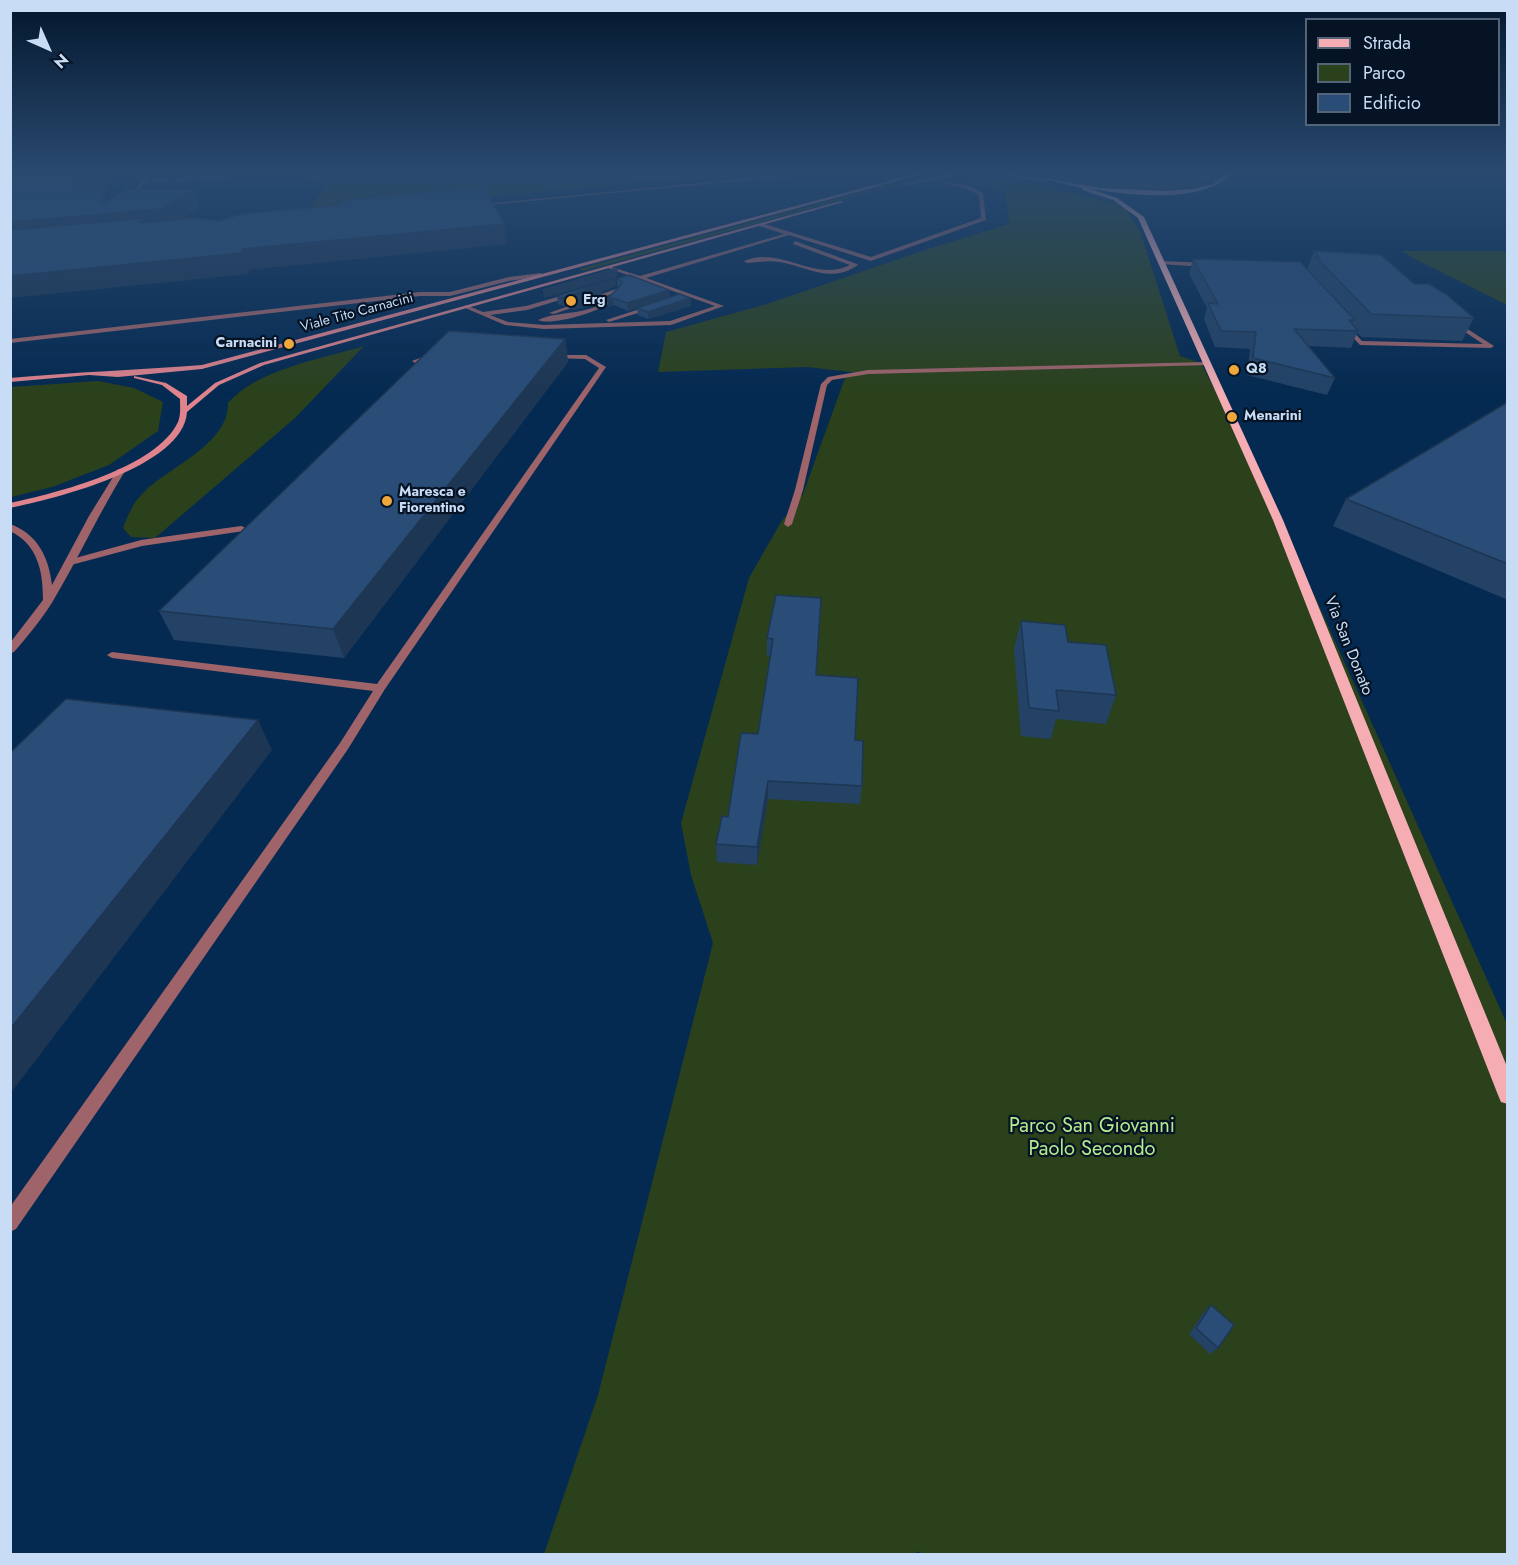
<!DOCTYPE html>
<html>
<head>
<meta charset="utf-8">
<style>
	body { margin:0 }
	#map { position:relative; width:1518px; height:1565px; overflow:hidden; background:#052a51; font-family:Jost,sans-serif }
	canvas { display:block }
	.frame { position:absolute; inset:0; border:12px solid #c8dcf5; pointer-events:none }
	.legend { position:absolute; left:1305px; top:18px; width:195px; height:108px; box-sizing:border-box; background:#051324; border:2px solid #536378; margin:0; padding:8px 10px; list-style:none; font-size:18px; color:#c8dcf5 }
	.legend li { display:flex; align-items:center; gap:12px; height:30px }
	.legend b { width:30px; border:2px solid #536378 }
	.north { position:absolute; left:18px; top:18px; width:60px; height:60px; -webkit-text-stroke:4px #051324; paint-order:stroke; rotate:135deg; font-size:16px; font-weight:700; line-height:24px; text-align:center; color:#c8dcf5 }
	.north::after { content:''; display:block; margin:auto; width:21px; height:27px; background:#c8dcf5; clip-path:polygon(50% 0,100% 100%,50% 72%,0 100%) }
</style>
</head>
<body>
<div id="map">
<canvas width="1518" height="1565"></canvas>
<div class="frame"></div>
<ul class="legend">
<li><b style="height:8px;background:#f5adb3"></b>Strada</li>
<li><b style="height:16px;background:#2b411b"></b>Parco</li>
<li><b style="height:16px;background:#294d77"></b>Edificio</li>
</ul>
<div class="north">N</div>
</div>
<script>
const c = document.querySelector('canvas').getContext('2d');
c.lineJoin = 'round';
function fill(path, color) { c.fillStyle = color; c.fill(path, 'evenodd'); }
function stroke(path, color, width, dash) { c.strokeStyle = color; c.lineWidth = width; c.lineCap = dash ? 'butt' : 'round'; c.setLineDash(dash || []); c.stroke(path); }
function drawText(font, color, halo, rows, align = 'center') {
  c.font = font + ' Jost,sans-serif'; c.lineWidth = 4.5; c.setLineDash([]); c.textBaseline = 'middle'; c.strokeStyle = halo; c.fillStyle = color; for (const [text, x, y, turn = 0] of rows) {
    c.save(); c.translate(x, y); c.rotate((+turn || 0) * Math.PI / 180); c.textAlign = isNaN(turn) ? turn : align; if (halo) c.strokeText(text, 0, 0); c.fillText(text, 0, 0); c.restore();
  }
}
const green = new Path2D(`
	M297,175h425l-417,38 22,-28z
	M933,175h12l-67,15 -295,81 -4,-2 295,-80z
	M1044,175h169c-17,26 -143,12 -169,0z
	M983,177l39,4 93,22 10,5 15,23 40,125 21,7 46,89 74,158 186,414v530h-585l-5,-3 -2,3h-371l54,-159 115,-452 -22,-68 -10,-52 68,-245 32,-56 22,-28 42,-116 15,-5 -53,-6 -149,5 8,-40 101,-28 161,-55 81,-25 -4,-31 -17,-7 -31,-7z
	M1402,251h105v54l-96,-48z
	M364,346l-69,72 -140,120 -24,-1 -8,-9c5,-13 10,-26 21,-36 25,-25 85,-48 84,-89 30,-34 93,-44 136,-57z
	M98,381l36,7 29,14 -5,29 -49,34 -57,22 -41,10v-110z`);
const service = new Path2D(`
	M782,175h19l-324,31 -2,-1z
	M227,176l2,2 -88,4 2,-1z
	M944,181l27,6 12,6 3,27 -115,41 -82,-26 -143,43 78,28 -53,19 -127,4 -39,-4 -42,-18 3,-2 17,7 43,-6 45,-13 2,3 -46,14 -37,5 18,7 36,3 126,-4 45,-15 -107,-38v-2l32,10 144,-42 -25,-8 2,-3 110,34 110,-39 -2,-23 -12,-6 -23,-6z
	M795,241l62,23 1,1c-27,19 -50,2 -78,-3 -10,-2 -22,0 -33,1l-3,-2c36,-16 71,22 106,4l-57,-21z
	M1162,261l44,2 3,2 -3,2 -46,-3z
	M541,273l2,3 -34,5 -59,15h-30l-410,47v-4l410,-47h30l59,-15z
	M616,289l5,1c-4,5 -8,10 -13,14 -13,9 -57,22 -70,16 23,-11 54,-2 74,-26l-58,20 -5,-1z
	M652,305l2,3 -45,14 -3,-2z
	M1455,321l39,25 -3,2 -131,-3 -18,-19 5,-1 15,16 121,3 -30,-20v-2z
	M436,352l2,1v2l-23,8 -3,-2z
	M550,355h36l20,12 -221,322 -37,60 -332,480 -6,3v-25l330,-464 33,-52 -261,-33 -5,-3 5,-3 265,32 222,-316 -14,-9 -33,-1 -3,-2z
	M1208,362l2,1v2l-342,9 -36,6 -5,5 -24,105 -11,34 -4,3 -4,-3 11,-34 26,-106 7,-7 40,-7z
	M241,526l3,1v4l-102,15 -71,19 -5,-3 2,-2 73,-20z`);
const minor = new Path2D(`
	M146,175h5l-16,20h-4z
	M118,469l7,2c-26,42 -47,88 -72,130 -11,18 -25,35 -39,51l-4,1v-10l33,-43c0,-29 -5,-55 -33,-69v-7c28,10 39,34 42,61l37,-69z`);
const secondary = new Path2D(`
	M911,175h9l-718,194 -84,8 -29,-2 -79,7v-4c64,-6 128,-8 192,-13z
	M949,175h11l-52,10 -2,-1z
	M1005,175h12l31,6 -2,1z
	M840,201l4,1 -580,163 -45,20 -32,27c-3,55 -133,87 -177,96v-5c47,-10 146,-35 168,-81 3,-7 2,-16 2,-23l-18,-14 -28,-7v-2l32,7 21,13v10l28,-23 45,-20z`);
const primary = new Path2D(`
	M1027,175l74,13 64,3 28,-2 20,-5 11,-9h7c-32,29 -100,20 -140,14l26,9 27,19 139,303 225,549v35l-7,-2 -3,-7 -225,-575 -135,-302 -25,-18 -31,-10v-2z`);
const wall = new Path2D(`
	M1314,251l100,33 60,34 -12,23 -100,-4 -5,-4 -6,15 -42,-2 26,32 -8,17 -80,-20 3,-26 -35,-2 -11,-28 3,-11 -18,-34 4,-15 114,11z
	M615,279l1,7 -42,16 27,-10 1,8 -9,5 -21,5v-8l-9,4 -5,-2 -1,-8z
	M617,279l52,11 1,8h20l1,8 -43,13 -10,-4 -1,-7 -9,3 -14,-6 -6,2 -1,-8 12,-12 -2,-1z
	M565,339l3,23 -224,296 -170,-18 -15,-29z
	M1508,402v198l-175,-74 13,-27z
	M776,595l40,80 39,65 7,46 -2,18 -92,-5 -11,66 -40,-3 -1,-18 12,-27 30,-83 12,-78h-3v-18z
	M1021,621l47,21 48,53 -10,29 -50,-5 -5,20 -30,-3 -7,-87z
	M1211,1305l7,43 -8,6 -21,-20 15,-22z`);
const shadedWall = new Path2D(`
	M94,175h13v17l-3,1 6,15 83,-18 7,18 -31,20 -159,15v-21l70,-33 -1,-10z
	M504,224l3,20 -258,26v4l-239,24v-22l232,-27z
	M617,270v7l-73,21 -1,-8z
	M615,279l1,7 -44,16 29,-10 1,8 -9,5 -21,5v-8l-9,4 -1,-8z
	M669,290l1,8 -42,13 -1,-8z
	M613,298l1,7 -6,2 -1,-8z
	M690,298l1,8 -43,13v-7z
	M565,339l3,23 -224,296 -11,-29z
	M258,720l14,30 -262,344v-65z
	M768,781v18l-11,66v-18z`);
const building = new Path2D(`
	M10,175h84l-15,4 1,10h22v15l27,-15 64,1 -32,19 -151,13z
	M484,188l20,36 -262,25v4l-232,23v-46l137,-12 -9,5 58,-5 23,3 23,-7 98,-9v-4l3,-1z
	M1314,251l67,4 33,29h15l18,11 27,23 -103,-4 -55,-57h3z
	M1193,259l107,3 55,58h-6l9,11 -64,-2 41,49 -82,-20 3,-26 -35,-1 -13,-28 10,1z
	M614,269l3,1 -74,20z
	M629,275l40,15 -42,13 -14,-5 -6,1 15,-15v-3l-5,-2z
	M615,279l-53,19 -5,-2z
	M601,292l-9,6 -20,4z
	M680,294l10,4 -42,14 -11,-4z
	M449,331l116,8 -232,290 -174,-18z
	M1508,402v162l-162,-65z
	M776,595l45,3 -5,77 42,3 -3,62 8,1 -1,45 -94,-5 -11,66 -41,-3 6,-28 6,1 13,-84 17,1 15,-95 -6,-1z
	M1021,621l44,4 3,17 38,3 10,50 -60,-5 3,21 -30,-3z
	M66,699l192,21 -248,309v-276z
	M1211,1305l23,20 -16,23 -22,-20z`);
const markers = [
	[571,301,6,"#eea73c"],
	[289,344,6,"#eea73c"],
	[1234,370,6,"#eea73c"],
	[1232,417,6,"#eea73c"],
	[387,501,6,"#eea73c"]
];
const farPoinames = [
	["Erg",583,301],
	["Carnacini",277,344,"right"],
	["Q8",1246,370],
	["Menarini",1244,417],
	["Maresca e",399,493],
	["Fiorentino",399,509]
];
const farStreetnames = [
	["Viale Tito Carnacini",357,313,-15]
];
const streetNames = [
	["Via San Donato",1348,646,68]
];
const nearParknames = [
	["Parco San Giovanni",1092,1127],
	["Paolo Secondo",1092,1150]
];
fill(green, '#2b411b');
fill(service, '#9e6469');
fill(minor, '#9e6469');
fill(secondary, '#df838d');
fill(primary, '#f5adb3');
fill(wall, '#234266');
fill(shadedWall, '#1d3653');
fill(building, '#294d77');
stroke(building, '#1d3653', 1.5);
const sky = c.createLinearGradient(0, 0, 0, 394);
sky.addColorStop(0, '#03172d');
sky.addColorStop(0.44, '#2a4a70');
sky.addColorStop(1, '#2a4a7000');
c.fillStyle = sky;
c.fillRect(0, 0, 1518, 394);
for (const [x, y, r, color] of markers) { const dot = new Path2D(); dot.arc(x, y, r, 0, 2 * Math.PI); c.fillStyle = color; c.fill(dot); stroke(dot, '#051324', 2); }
drawText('bold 14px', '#c8dcf5', '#051324', farPoinames, 'left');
drawText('14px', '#c8dcf5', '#051324', farStreetnames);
drawText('16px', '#c8dcf5', '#051324', streetNames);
drawText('20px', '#b5ed8e', '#051324', nearParknames);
</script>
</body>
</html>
